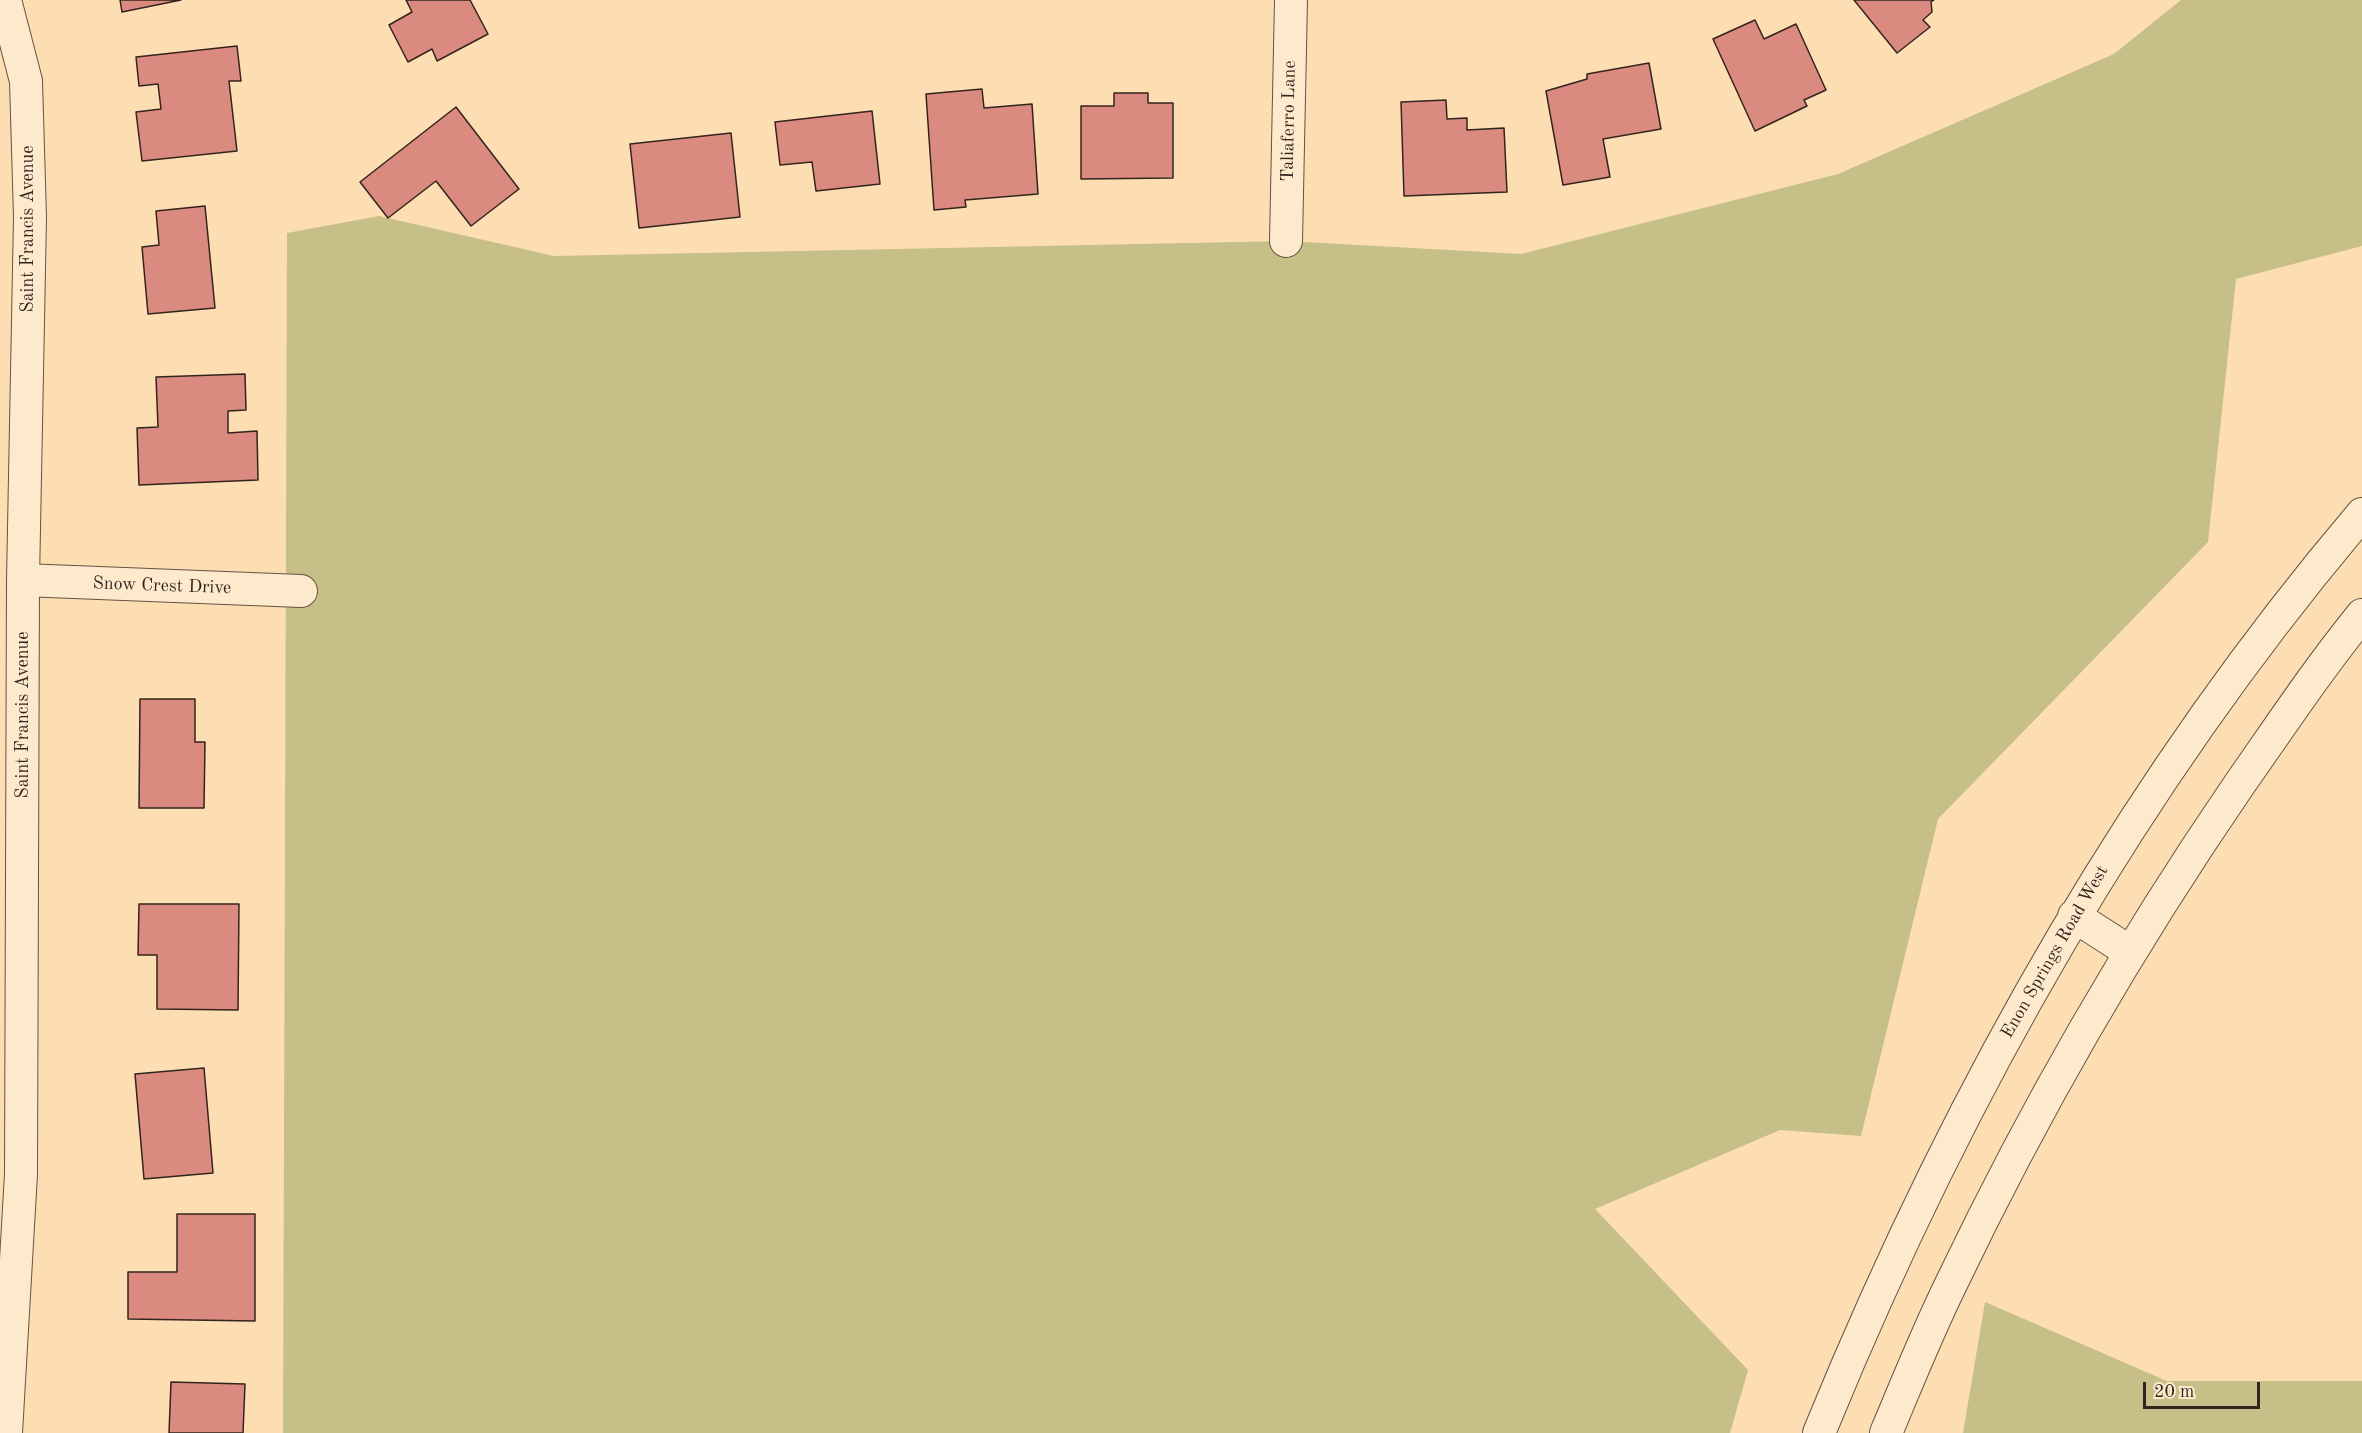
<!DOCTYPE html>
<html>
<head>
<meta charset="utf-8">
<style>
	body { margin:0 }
	#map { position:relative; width:2362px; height:1433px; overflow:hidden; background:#fcdeb2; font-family:"Old Standard TT",serif }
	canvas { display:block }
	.scale { position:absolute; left:2143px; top:1382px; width:117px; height:27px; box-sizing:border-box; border:3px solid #33241d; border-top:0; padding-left:8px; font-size:18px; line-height:21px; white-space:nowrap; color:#33241d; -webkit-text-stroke:4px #fdeacd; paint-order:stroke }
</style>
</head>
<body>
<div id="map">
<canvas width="2362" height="1433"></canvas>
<div class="scale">20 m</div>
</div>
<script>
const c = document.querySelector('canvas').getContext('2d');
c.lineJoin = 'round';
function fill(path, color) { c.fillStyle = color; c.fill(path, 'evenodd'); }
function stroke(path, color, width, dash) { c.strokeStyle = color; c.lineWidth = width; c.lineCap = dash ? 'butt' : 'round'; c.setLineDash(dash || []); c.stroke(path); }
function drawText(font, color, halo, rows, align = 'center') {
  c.font = font + ' "Old Standard TT",serif'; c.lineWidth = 4.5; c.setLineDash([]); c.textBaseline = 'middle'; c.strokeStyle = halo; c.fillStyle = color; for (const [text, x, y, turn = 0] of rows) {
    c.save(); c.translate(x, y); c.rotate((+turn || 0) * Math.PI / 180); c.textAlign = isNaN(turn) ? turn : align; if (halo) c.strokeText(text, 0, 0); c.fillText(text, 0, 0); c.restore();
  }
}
const green = new Path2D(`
	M2181,0h181v246l-126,33 -28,263 -270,277 -77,317 -81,-6 -185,79 153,161 -18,63h-1447l4,-1200 92,-17 175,40 732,-15 235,13 317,-80 276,-120z
	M1985,1302l182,79h195v52h-399z`);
const building = new Path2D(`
	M120,0h61l-59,12z
	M406,0h64l18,34 -51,27 -5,-12 -24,13 -19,-37 23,-13z
	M1854,0h80l-3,2 1,10 -9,8 7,7 -33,26z
	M1755,20l9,19 32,-15 30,66 -22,10 3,6 -52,25 -42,-92z
	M237,46l4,35h-12l8,70 -95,10 -6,-49 25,-3 -3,-25 -19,2 -3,-29z
	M1649,63l12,66 -58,10 7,38 -47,8 -17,-94 41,-12v-5z
	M982,89l2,19 48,-4 6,90 -73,6 1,7 -32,3 -8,-116z
	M1114,93h34v10h25v75l-92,1v-73h33z
	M1446,100l1,19 20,-1v12l37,-2 3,64 -103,4 -3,-94z
	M456,107l63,82 -48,37 -35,-45 -48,37 -28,-36z
	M872,111l8,73 -64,7 -4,-29 -32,3 -5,-43z
	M731,133l9,84 -101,11 -9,-84z
	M205,206l10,102 -67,6 -6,-67 17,-2 -3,-34z
	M245,374l1,36 -18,1v22l29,-2 1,49 -119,5 -2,-57 21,-1 -2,-50z
	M140,699h55v43h10l-1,66h-65z
	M139,904h100l-1,106 -81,-1v-54h-19z
	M204,1068l9,105 -69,6 -9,-105z
	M177,1214h78v107l-127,-2v-47h49z
	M171,1382l74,2 -2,49h-74z`);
const street = new Path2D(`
	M5,0l21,81 4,136 -7,363 -2,594 -15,259
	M1286,241l5,-241
	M23,580l278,11
	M2074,916l56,36
	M1819,1433c135,-331 311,-646 543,-919
	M1886,1433c21,-50 41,-100 65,-149 83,-174 179,-340 288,-499 40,-57 79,-116 123,-170`);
const streetNames = [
	["Taliaferro Lane",1289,121,-89],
	["Saint Francis Avenue",28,229,-90],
	["Snow Crest Drive",162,586,2],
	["Saint Francis Avenue",23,715,-90],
	["Enon Springs Road West",2055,952,-60]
];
fill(green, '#c6bf87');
fill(building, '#db8a7f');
stroke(building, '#33241d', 1.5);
stroke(street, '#655242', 34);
stroke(street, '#fdeacd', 32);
drawText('18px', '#33241d', '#fdeacd', streetNames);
</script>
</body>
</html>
